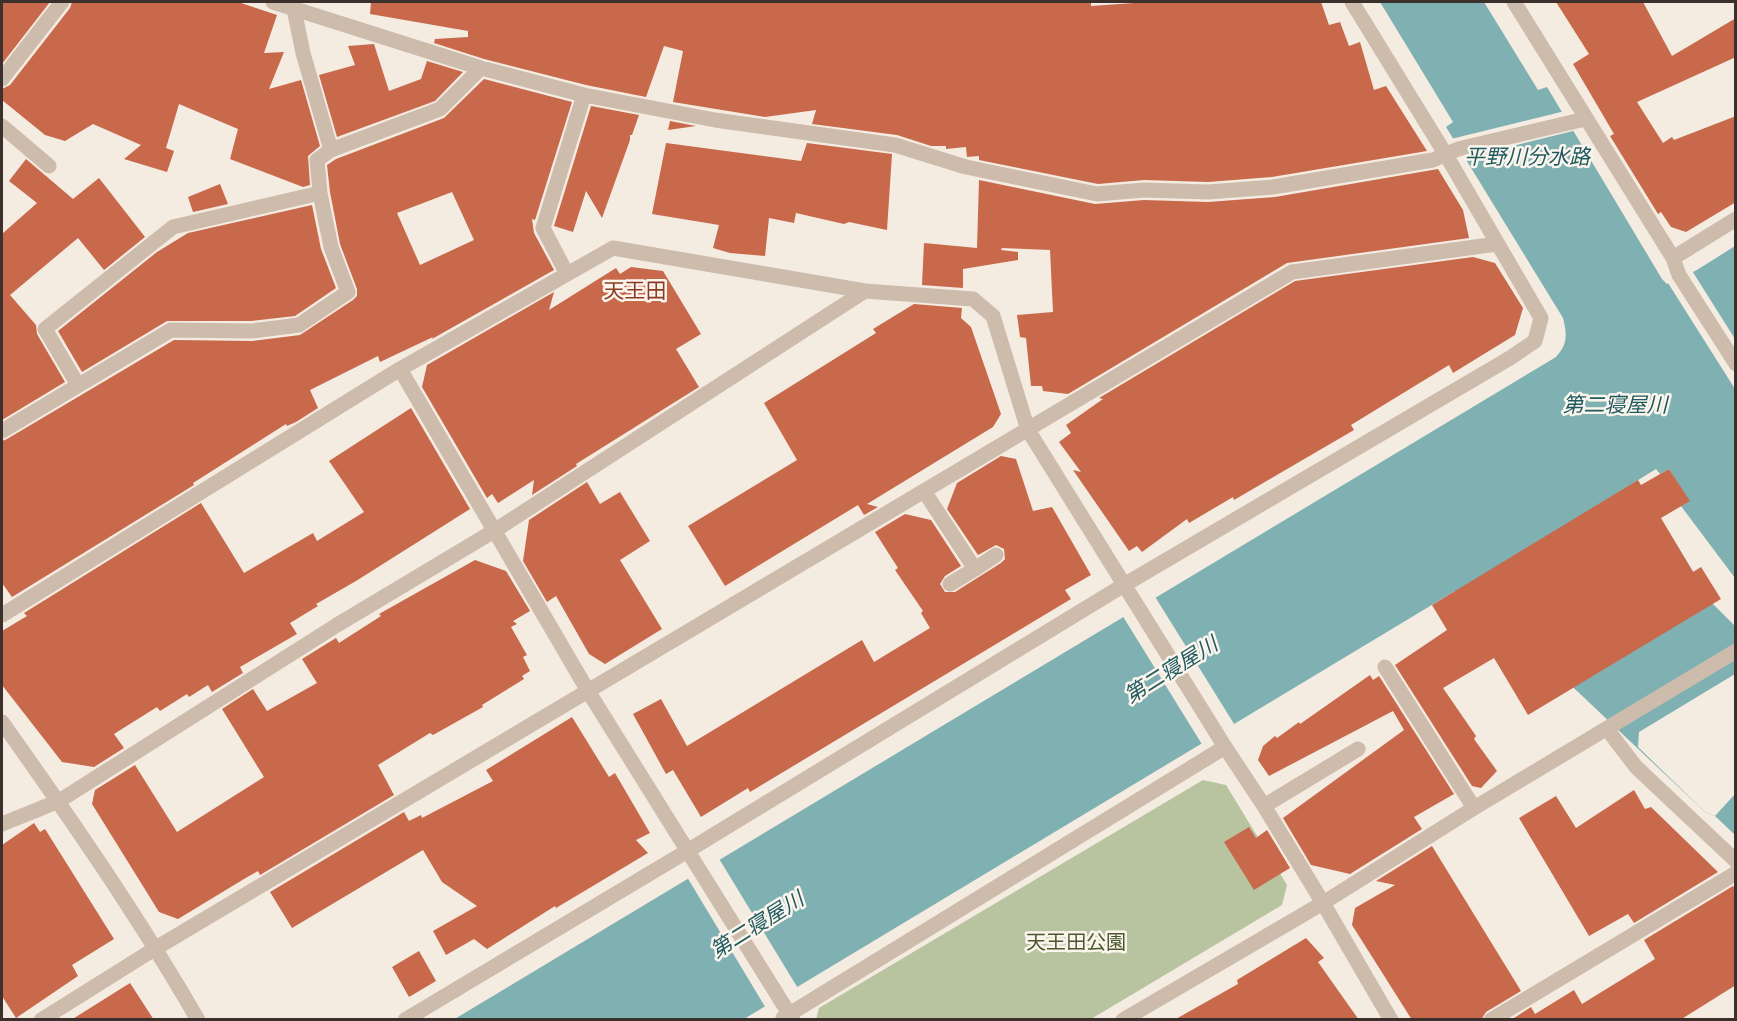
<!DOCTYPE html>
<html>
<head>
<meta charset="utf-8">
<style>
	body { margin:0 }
	#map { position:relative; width:1737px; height:1021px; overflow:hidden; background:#f4ebe1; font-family:"Exo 2",sans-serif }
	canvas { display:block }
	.frame { position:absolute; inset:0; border:3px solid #3b302b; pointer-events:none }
</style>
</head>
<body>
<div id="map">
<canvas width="1737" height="1021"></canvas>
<div class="frame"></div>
</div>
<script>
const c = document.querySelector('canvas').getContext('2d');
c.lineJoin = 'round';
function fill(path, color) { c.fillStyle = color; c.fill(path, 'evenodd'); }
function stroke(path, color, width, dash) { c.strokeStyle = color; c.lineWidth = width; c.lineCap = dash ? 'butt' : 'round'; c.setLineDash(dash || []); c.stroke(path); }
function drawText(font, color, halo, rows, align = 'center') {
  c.font = font + ' "Exo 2","Noto Sans JP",sans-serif'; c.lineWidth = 5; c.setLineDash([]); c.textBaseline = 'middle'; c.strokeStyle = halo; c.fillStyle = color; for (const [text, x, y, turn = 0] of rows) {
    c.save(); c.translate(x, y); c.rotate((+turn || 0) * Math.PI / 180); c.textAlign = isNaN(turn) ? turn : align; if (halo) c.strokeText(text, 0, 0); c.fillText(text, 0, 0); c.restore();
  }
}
const green = new Path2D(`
	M1203,780l23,5 61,100 -5,20 -191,114 -275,1 3,-12z`);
const water = new Path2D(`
	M1380,2h104l54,88 9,-3 115,192 5,5 30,-14 38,-24v332l-54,-72 8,-5 -20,-32 -9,5 -4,-5 -63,39 66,8 54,88 22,22v209l-20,-19 -9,-3 -130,-123 -56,-49 -65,-50 -711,428 -291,1 1103,-663c12,-13 11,-23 7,-39l-117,-191 7,-5z`);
const pier = new Path2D(`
	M1565,111l12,19 -113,28 -13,-19z
	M1691,269l44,70v50l-67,-106z
	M1154,595l82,132 -33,19 -81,-131z
	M1735,674v120l-20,22 -9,-3 -68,-66 1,-15z
	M718,857l81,133 -32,20 -80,-133z`);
const building = new Path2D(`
	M2,2h48l-48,62z
	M72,2h166l39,13 -13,38 20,-1 -15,37 32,-9 19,66 -12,10 2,29 -7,2 -73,-28 8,-30 -59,-25 -13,44 8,3 -7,21 -43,-13 17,-14 -48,-21 -28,17 -20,-6 -43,-35v-11l8,-4 60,-77z
	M371,2h720v4l57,-4h173l8,23 11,-3 9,24 11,-4 14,48 12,-4 41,65 -155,26 -64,5 -64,-2 -46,4 -119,-24v-4l-12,1 -1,-10 -20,2v-3h-15l-34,-11 -85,-11 4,-14 -51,7 -92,-15 10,-51 -19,-5 -18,51 -60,-12 -102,-26 -50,-16 1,-4 33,-2v-6l-98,-17z
	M1556,2h87l29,54 64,-38v39l-99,45 26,41 9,-6 2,3 62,-24v86l-50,30 -15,-5 -10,-15 -3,2 -48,-78 4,-2 -41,-70 16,-10z
	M374,44l15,47 32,-12 6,-18 36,11 -28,29 -98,36 -18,-62 36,-10 -7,-19z
	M484,79l88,23 -37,118 -3,-1 2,14 20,37 -122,69 1,-2 -53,25 -2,-6 -68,34 8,18 -22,14 -9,4 -1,-2 -93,59 1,2 -182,112 -10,-14v-142l5,-2 167,-99 78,1 48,-6 53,-35 4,-4v-7l-17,-45 -10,-52 -3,-27 9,-6 108,-41zM452,192l22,48 -54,25 -23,-52z
	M591,106l48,9 -7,20h-2v5l-28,78 -16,-27 -13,41 -19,-6z
	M670,121l26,5 -28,4z
	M666,143l135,18 6,-18 85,11 -5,76 -38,-8 -5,2 -48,-11 -2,10 -25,-5 -4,38 -35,-3 -17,-5 6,-23 -67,-11z
	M26,159l47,40 26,-21 46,59 -41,33 -26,-32 -68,57 26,30 1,9 28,48 -63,38v-186l35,-31 -28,-22z
	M1438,169l25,41 6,28 -182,25 -219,131 -25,-3 -1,-5h-11l-5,-48 -6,-1 -3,-22 36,-3 -3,-62 -48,-2 -1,2 17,2v8l-55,9v19l-41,-3 2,-42 53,5 2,-68 116,24 49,-4 64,2 67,-5z
	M220,184l8,20 -35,8 -5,-15z
	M312,205l9,44 15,39 -41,28 -44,5h-84l-85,51 -24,-41 99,-79 31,-19z
	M1473,257l22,6 28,45 -8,27 -62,38 -4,-8 -98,60 3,5 -120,70 -1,-3 -44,26 -2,-4 -45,33 -5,-6 -8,5 -56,-81 8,2 -22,-30 12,-9 -5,-8 37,-26 -4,-1 196,-117z
	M631,267l32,4 38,63 -25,15 23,38 -123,77 1,2 -45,29 2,-15 -36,23 -6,-9 -5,4 -65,-111 5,-22 127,-73 -5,18 67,-42 4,6z
	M914,304l48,4 -1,10 10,9 30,87 -8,13 -126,77 11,3 -14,8 -6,-10 -133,81 -37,-60 109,-66 -33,-57 112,-70 -3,-4z
	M411,408l59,101 -114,72 -40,23 2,2 -28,17 7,11 -57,33 3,6 -31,19 -4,-7 -19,12 -2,-3 -27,17 -3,-4 -43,27 10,14 -30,19 -32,-5 -60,-77v-54l25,-15 -3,-3 177,-110 43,70 69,-40 4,8 47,-29 -35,-51z
	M1001,456l15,3 17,52 19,-4 39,68 -26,15 6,9 -321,193 -2,-4 -47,29 -28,-47 -7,4 -33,-60 28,-15 26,47 175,-106 12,22 56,-34 -9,-15 2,-2 -28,-41 3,-2 -23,-36 30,-18 26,6 30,46 -16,10 -5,8 5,8h10l46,-29 4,-4 -1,-10 -8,-4 -18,10 -31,-46 10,-26z
	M1669,469l21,32 -29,17 32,54 8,-5 20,32 -193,116 -34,-57 -51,30 33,48 -2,3 23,32 -16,17 -9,-2 -77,-121 52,-35 -15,-25 206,-125 3,5z
	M587,482l13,22 20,-12 30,49 -30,19 42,69 -57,35 -16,-10 -33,-58 -9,6 -24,-41 6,-41z
	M475,560l31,11 24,40 -17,10 4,3 -6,3 16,28 -4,2 7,14 -8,5 2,3 -42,26 1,2 -50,28 -3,-2 -52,32 16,30 -134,80 -2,-4 -14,8 -66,40 -19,-7 -67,-108 3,-14 40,-25 42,67 87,-55 -42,-68 31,-20 14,22 50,-28 -15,-24 34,-21 3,5 42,-27 -2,-2z
	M1370,675l3,5 6,-4 75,118 -40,23 8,12 -72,45 -39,-9 -28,-47 121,-88 -11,-19 -124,65 -11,-16 5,-14 12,-10 2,2 22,-16 1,2z
	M572,717l37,60 6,-4 35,60 -14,7 12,13 -92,55 -1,-2 -68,43 -13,-10 -28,16 -13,-24 44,-25 -35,-24 -19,-32 -131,78 -22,-36 134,-80 5,9 12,-6 1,3 71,-37 -7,-11z
	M1634,790l11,19 6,-2 67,65 -84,51 -6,-9 -39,22 -70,-118 37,-22 20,32z
	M34,823l6,9 5,-3 69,110 -42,26 6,11 -62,42 -14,-22v-151z
	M1249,827l7,11 11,-8 23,38 -36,22 -30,-48z
	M1432,846l89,145 -35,21 -5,8h-69l-60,-95 3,-17 40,-23 -19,-4z
	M1733,886l3,3v96l-56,35h-169l20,-13 4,7 39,-24 8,14 73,-45 -11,-19z
	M1306,938l18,20 -6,4 41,58h-185l64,-36 -1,-4z
	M419,951l17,30 -27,16 -17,-30z
	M130,983l24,37h-83z`);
const minor = new Path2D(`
	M273,2l208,66 103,27 131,25 180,25 71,22 131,27 47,-4 64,2 65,-5 160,-27 25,-11 127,-30
	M1514,2l159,256 6,17 57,89
	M294,9l9,44 28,97
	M2,79l60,-77
	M2,126l47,40
	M1673,258l63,-39
	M567,274l-24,-46 41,-133
	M400,369l188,322 205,329
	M78,385l-33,-56 128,-102 147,-34
	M2,431l169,-101 81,1 47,-6 49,-33 -17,-45 -11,-54 -3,-33 14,-10 109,-41 41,-41
	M924,491l51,78 21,-14
	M950,584l25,-15
	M2,615l398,-246 213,-121 252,43 108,8 20,17 35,114 197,317 39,59 59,97 68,117
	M1385,667l89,141
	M1607,729l29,38 100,94
	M1264,806l94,-57
	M2,824l57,-23 278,-176 157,-94 371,-240
	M783,1018l442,-271
	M41,1020l115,-72 1136,-676 205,-28
	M405,1020l284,-170 435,-265 386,-227 25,-17 6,-23 -95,-163 -94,-153
	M1491,1020l245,-147`);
const tertiary = new Path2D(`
	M2,722c69,97 136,194 196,298
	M1123,1020l200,-117 151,-95 262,-157`);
const parkNames = [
	["天王田公園",1076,942]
];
const waterNames = [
	["平野川分水路",1527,157],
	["第二寝屋川",1615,405],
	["第二寝屋川",1171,670,-32],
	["第二寝屋川",757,925,-32]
];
const neighbourhoodNames = [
	["天王田",635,291]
];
fill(green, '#b8c4a0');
fill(water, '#7fb0b2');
fill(pier, '#f4ebe1');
fill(building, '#c8694b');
stroke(minor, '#cdbbac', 15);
stroke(tertiary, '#cdbbac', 15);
drawText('20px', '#4a5a2e', '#fbf5ee', parkNames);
drawText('italic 21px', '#1f5a5e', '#fbf5ee', waterNames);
drawText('21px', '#8c3b22', '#fbf5ee', neighbourhoodNames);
</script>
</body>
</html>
